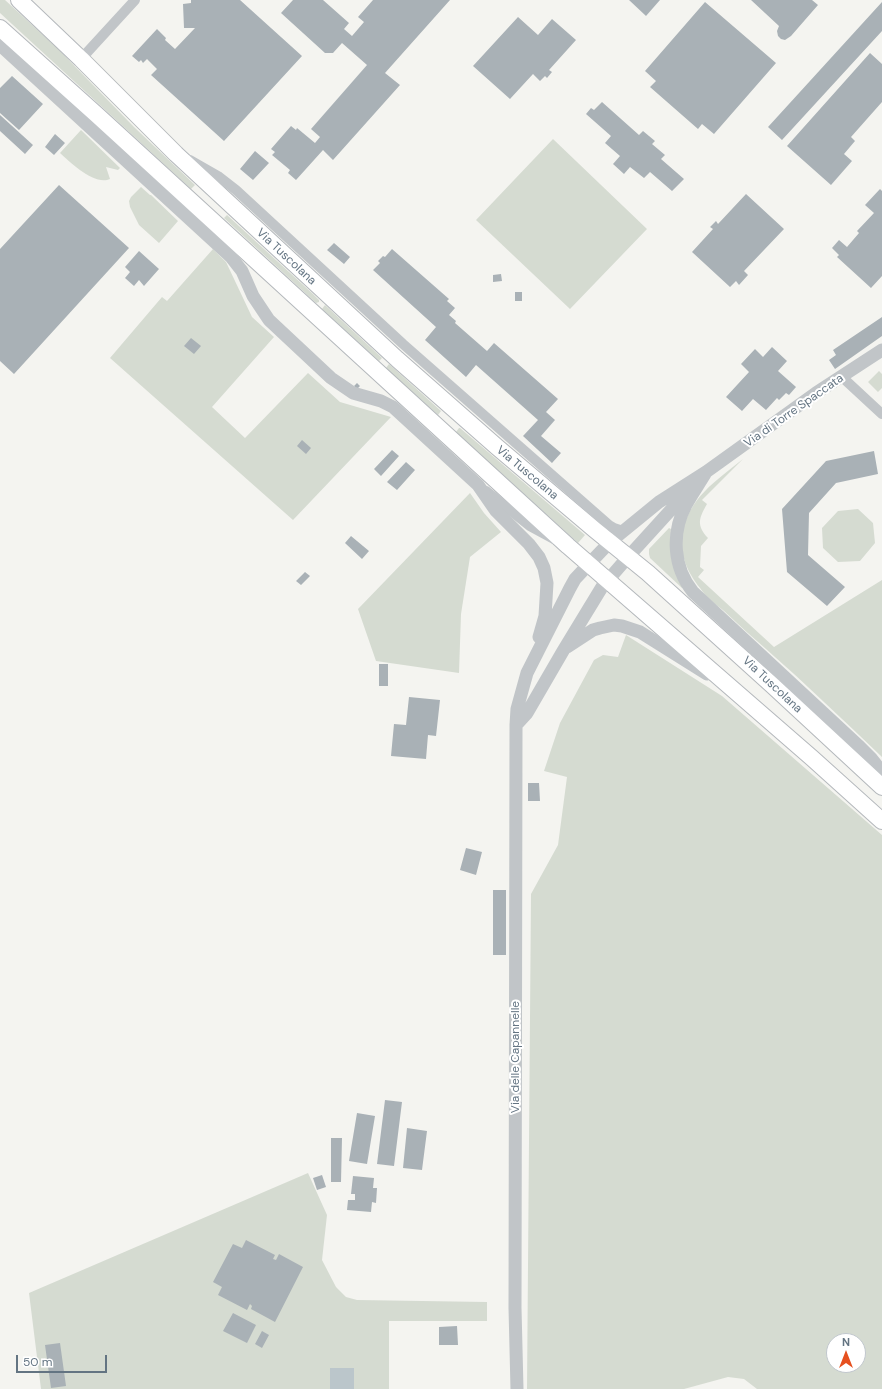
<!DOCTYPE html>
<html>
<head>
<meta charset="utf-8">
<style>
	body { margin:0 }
	#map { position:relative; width:882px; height:1389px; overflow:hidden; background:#f4f4f0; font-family:"DM Sans",sans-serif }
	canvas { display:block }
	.north { position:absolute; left:826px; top:1333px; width:40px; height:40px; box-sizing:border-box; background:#fff; border:1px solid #c1c7cd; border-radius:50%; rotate:0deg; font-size:11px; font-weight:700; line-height:16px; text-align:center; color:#637482 }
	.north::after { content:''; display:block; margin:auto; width:14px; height:18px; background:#e6501f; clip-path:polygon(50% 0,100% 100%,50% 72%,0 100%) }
	.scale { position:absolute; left:16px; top:1355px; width:91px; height:18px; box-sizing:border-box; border:2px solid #637482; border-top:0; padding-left:5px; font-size:12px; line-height:14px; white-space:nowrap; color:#637482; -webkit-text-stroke:3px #fff; paint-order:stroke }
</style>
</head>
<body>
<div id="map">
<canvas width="882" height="1389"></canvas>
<div class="north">N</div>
<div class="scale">50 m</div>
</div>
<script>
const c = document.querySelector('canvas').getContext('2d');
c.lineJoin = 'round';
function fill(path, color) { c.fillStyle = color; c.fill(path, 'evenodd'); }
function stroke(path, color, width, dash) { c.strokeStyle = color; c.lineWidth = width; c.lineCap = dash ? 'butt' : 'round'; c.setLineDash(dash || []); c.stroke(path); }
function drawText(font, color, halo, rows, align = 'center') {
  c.font = font + ' "DM Sans",sans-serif'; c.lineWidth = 4; c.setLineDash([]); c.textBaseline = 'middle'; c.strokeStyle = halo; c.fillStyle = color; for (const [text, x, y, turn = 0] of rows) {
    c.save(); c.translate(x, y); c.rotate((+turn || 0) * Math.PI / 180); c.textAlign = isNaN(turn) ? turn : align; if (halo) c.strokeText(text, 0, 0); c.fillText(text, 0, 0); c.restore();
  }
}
const green = new Path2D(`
	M0,0h5l52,48 77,79 61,58 -4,4 -191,-176z
	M81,130l39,38 -2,2 -12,-3 4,12c-15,7 -39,-16 -50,-26z
	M553,139l94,90 -77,80 -94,-89z
	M141,187l9,8h1l27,26 -19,22 -20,-18 -9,-18 -1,-6 2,-4z
	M227,215l86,79 6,6v2l-3,1 -92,-85z
	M213,249l13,13 26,55 22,20 -62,70 33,31 63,-65 32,29 51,15 -98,103 -183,-162 52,-61 5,4z
	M325,305l57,53 -3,3 -57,-52z
	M389,364l52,47 -3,4 -52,-47z
	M879,371l3,3v14l-4,4 -10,-10z
	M459,428h1l125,107 -7,8 -122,-111z
	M743,459l-41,41 5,4c-8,14 -11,21 1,34l-7,8 -1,21 4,3 -6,7 76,70 108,-67v177c-38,-36 -76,-73 -116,-108 -14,-12 -28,-25 -42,-38 -9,-7 -18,-14 -24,-23 -12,-15 -21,-34 -18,-53 6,-37 34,-54 61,-76z
	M470,493l14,20 17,19 -31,25 -9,57 -2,59 -83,-12 -18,-52z
	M858,509l15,14 2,20 -15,18 -22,1 -15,-14 -1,-20 16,-17z
	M669,528l2,1 -1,9 13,49 -1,1 -32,-30 -1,-4v-5z
	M626,635l96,61 160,139v554h-125l-13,-10 -16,-2 -44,12h-157l4,-495 27,-49 9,-68 -23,-6 16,-48 34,-63 9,-5 15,2zM834,1341h24v24h-24z
	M308,1173l19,42 -5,45 14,27 10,10 11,3 130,2v19h-98v68h-348l-12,-96z`);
const water = new Path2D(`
	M330,1368h24v21h-24z`);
const building = new Path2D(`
	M191,0h49l62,56 -78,85 -73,-66 6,-6 -10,-10 -4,4 -2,-3 -2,2 -7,-6 25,-27 9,9 -1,2 10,9 20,-21h-11l-1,-24 8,-1z
	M293,0h30l26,23 -5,6 8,7 12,-14 -6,-5 15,-17h77l-65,73 15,12 -67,75 -10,-10 -27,30 -8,-7 2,-3 -18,-15 3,-3 -4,-3 20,-23 5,4 1,-2 18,15 5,-6 -9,-8 56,-64 -25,-22 -9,10h-8l-44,-40z
	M629,0h31l-14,16z
	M751,0h61l6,5 -27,31 -6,4 -4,-1 -3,-3 -1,-5 2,-5z
	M705,2l71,61 -62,71 -12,-10 -4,5 -48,-42 6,-6 -11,-10z
	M882,2v29l-100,109 -14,-13z
	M518,17l20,18 14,-16 24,21 -27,30 3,2 -5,6 -2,-2 -5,5 -7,-7 -23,25 -37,-33z
	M870,53l12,11v38l-31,35 4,4 -11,13 8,7 -21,24 -44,-39z
	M12,76l31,28 -24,26 -19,-17v-25z
	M602,102l37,33 4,-4 12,10 -3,3 13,11 -4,4 23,20 -12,12 -22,-19 -6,6 -14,-11 -6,7 -11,-10 7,-8 -15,-13 6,-7 -25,-22 5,-6 3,2z
	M0,115l33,30 -8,9 -25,-23z
	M55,134l10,9 -11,12 -9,-8z
	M255,151l14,12 -16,17 -13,-11z
	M59,185l70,63 -115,126 -14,-13v-112z
	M880,189l2,2v85l-11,12 -34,-31 2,-2 -7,-7 7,-8 8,7 12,-14 -2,-2 17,-18 -9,-8z
	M746,194l38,35 -40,42 4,4 -9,10 -3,-4 -6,6 -38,-35 21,-23 -3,-2 6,-6 2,3z
	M334,243l16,14 -6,7 -17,-14z
	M392,249l57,50 -2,2 8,7 -6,7 7,6 -1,2 32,28 7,-8 64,56 -12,13 9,8 -14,16 20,17 -9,10 -29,-27 15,-16 -62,-55 -10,12 -41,-37 11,-13 -63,-57 7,-7 -2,-2 5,-5 2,1z
	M139,251l20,18 -15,17 -5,-6 -5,6 -9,-8 5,-6 -5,-5z
	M501,274l1,7 -9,1v-7z
	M515,292h7v9h-7z
	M882,317v19l-47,33 -6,-9 7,-5 -3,-5z
	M191,338l10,8 -7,8 -10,-8z
	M772,347l15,14 -9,10 18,16 -7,8 -3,-2 -7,7 -2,-2 -11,12 -13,-11 -11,12 -16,-14 23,-25 -8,-8 14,-15 8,8z
	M357,383l3,3 -3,3 -3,-3z
	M302,440l9,8 -5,6 -9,-8z
	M392,450l7,6 -18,20 -7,-7z
	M874,451l4,23 -42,9 -27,30 -1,42 37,32 -18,19 -40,-34 -5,-63 44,-48z
	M406,462l9,8 -18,20 -10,-8z
	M351,536l18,15 -7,8 -17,-16z
	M305,572l5,4 -9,9 -5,-4z
	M379,664h9v22h-9z
	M409,697l31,3 -4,36 -8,-1 -2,24 -35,-3 3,-32 12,1z
	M528,783h11l1,18h-12z
	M466,848l16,4 -6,23 -16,-5z
	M493,890h13v65h-13z
	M385,1100l17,2 -8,64 -17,-2z
	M357,1113l18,3 -8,48 -18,-3z
	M407,1128l20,3 -5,39 -19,-2z
	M331,1138h11l-1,44h-10z
	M322,1175l4,12 -9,3 -4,-12z
	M353,1176l21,2 -1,10h4l-1,15 -4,-1 -1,10 -24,-2 1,-10h7v-6h-4z
	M246,1240l29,15 -2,4 3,1 3,-6 24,13 -28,55 -24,-13 1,-3 -2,-2 -3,6 -29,-15 4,-8 -9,-5 20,-38 9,4z
	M233,1313l23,12 -9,18 -24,-12z
	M457,1326l1,19h-19v-18z
	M262,1331l7,4 -7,13 -7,-4z
	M60,1343l6,43 -15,2 -6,-43z`);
const minor = new Path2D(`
	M81,59l54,-59
	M190,160l28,16 18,14 167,154 206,181 5,3 9,3
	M842,377l40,37
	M486,491l44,35 24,13`);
const tertiary = new Path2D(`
	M0,45l231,212 11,14 11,25 16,24 62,58 22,15 28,8 12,6 85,78 18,26 33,33 10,13 5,11 3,15 -2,33 -6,21
	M705,474c-6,10 -13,20 -19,31 -15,28 -13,62 7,87l167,155 11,11 11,14
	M567,647l26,-17 7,-2 14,-3 8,1 18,6 67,42
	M516,725l11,-12 36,-62 39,-64 26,-30 60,-66
	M517,1389l-2,-81 1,-583 1,-16 10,-36 43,-85 5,-9 14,-15 21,-22 49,-40 47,-30 110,-79 66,-43`);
const primary = new Path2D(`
	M19,0l62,59 95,95 221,205 100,88 98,83 53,43 124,112 110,102
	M0,28l97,87 471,431 244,212 70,63`);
const streetNames = [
	["Via Tuscolana",286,257,43],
	["Via di Torre Spaccata",794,411,-35],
	["Via Tuscolana",527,473,40],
	["Via Tuscolana",772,685,43],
	["Via delle Capannelle",516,1057,-90]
];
fill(green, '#d5dbd1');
fill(water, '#bbc6cb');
fill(building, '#a9b1b6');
stroke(primary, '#b4b8bc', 18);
stroke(minor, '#c1c5c8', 10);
stroke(tertiary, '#c1c5c8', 13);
stroke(primary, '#fff', 16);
drawText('12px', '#637482', '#fff', streetNames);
</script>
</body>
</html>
